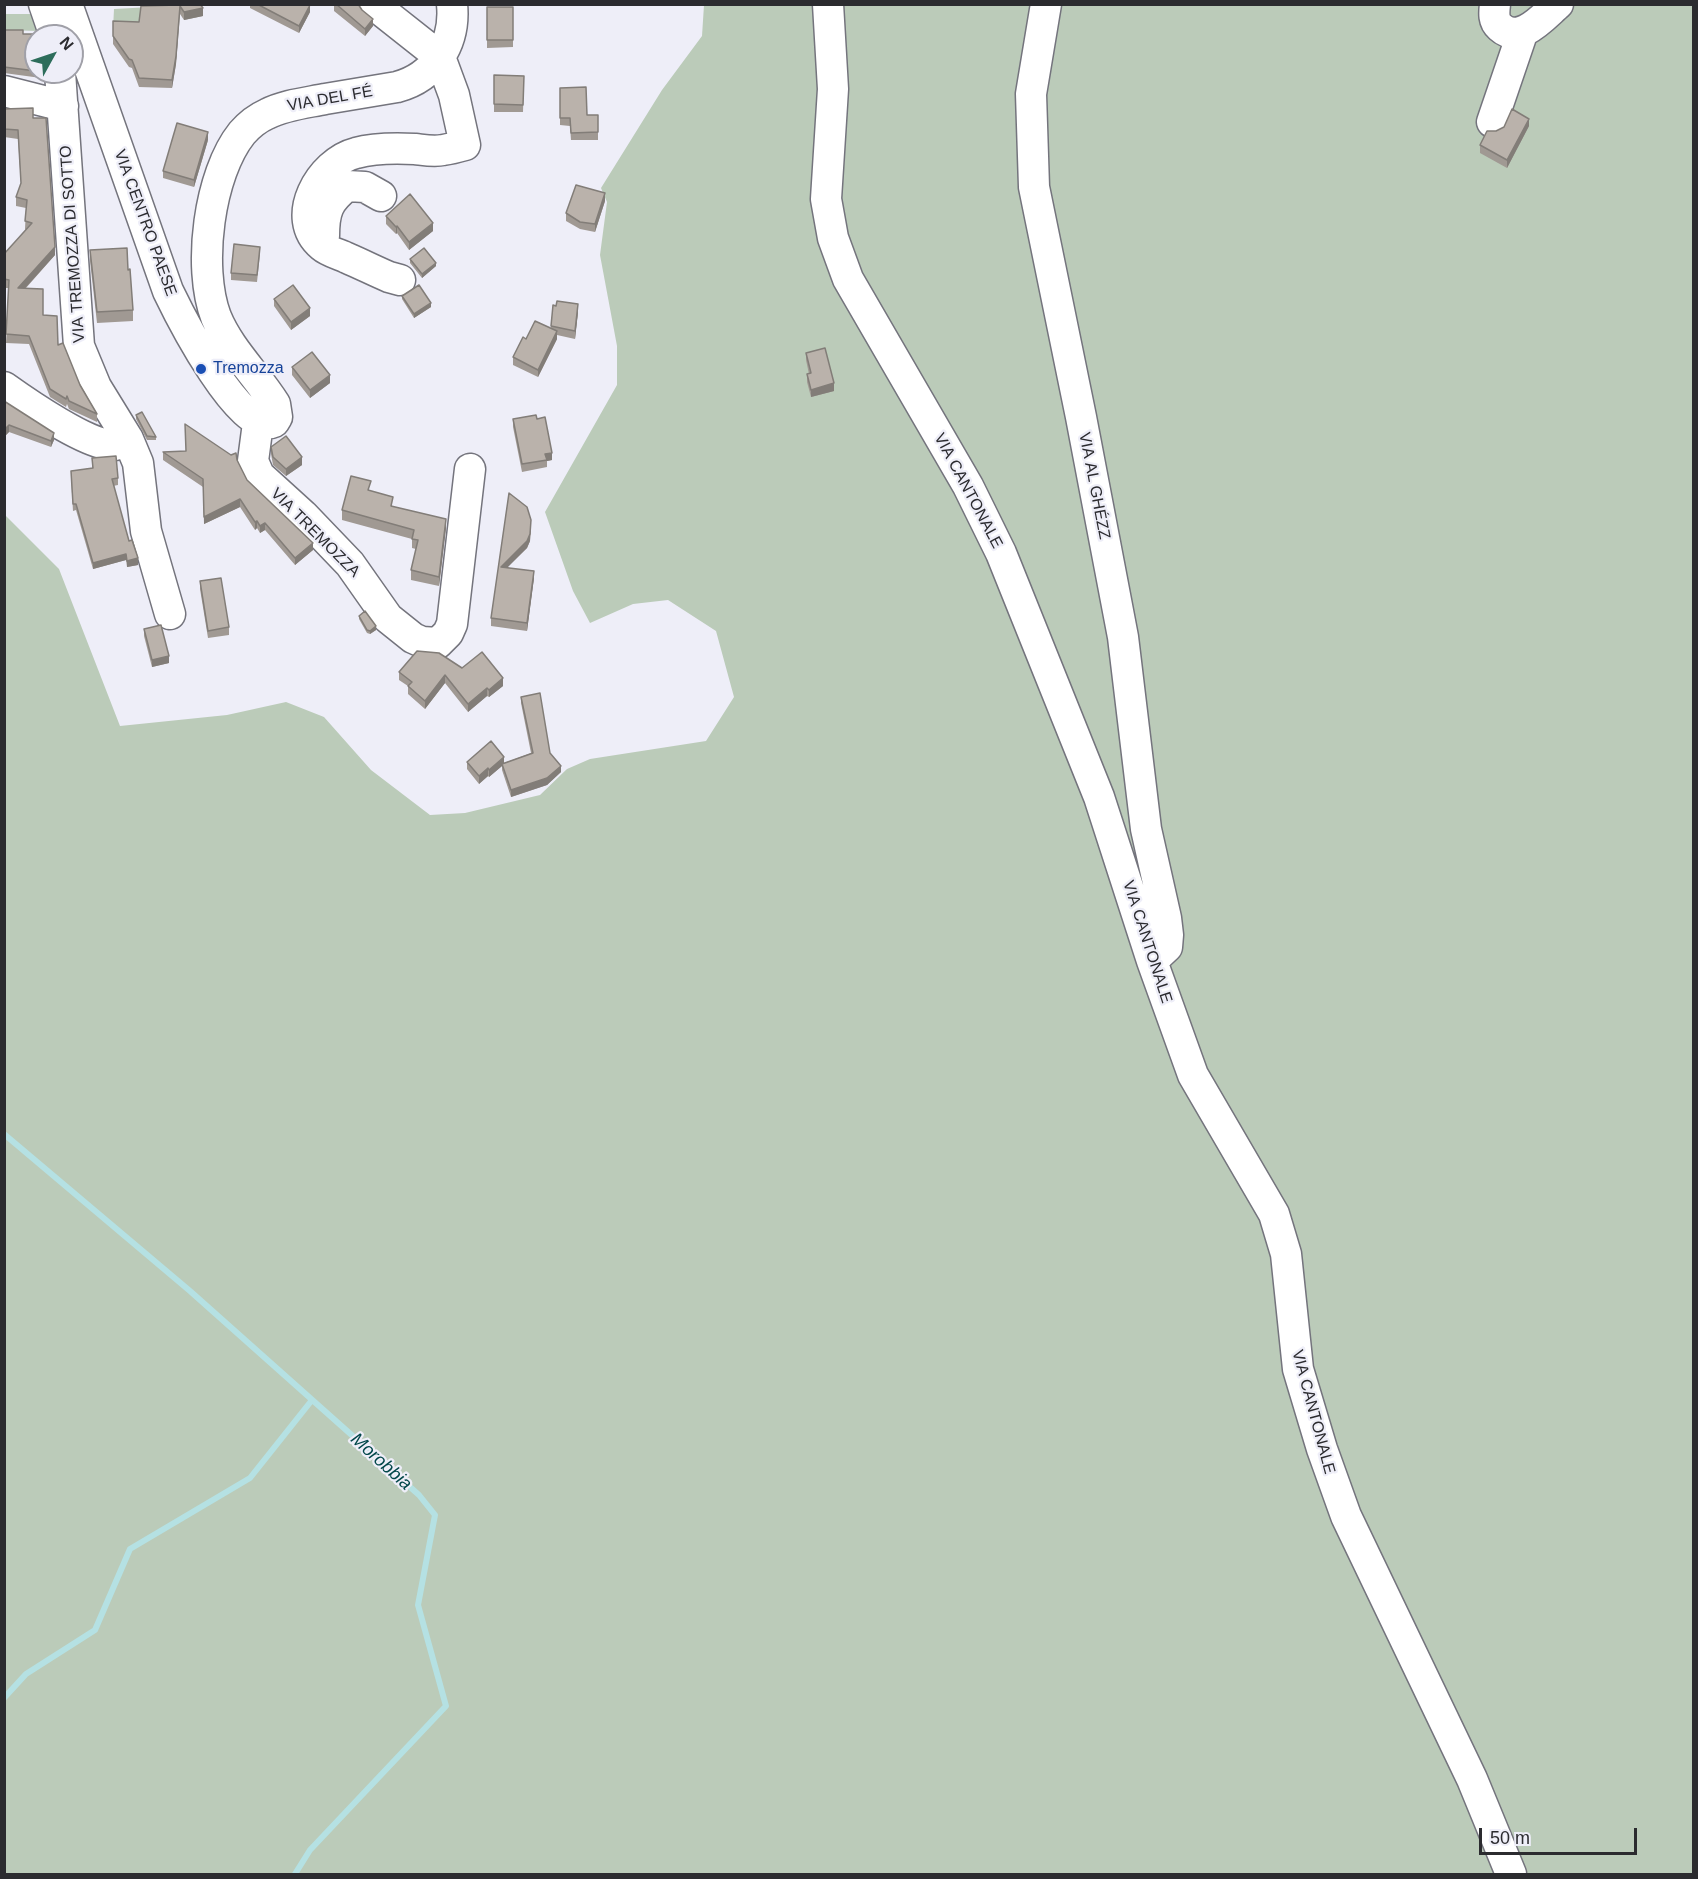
<!DOCTYPE html>
<html>
<head>
<meta charset="utf-8">
<style>
	body { margin:0 }
	#map { position:relative; width:1698px; height:1879px; overflow:hidden; background:#eeeef8; font-family:Helvetica,sans-serif }
	canvas { display:block }
	.frame { position:absolute; inset:0; border:6px solid #2b2b2f; pointer-events:none }
	.north { position:absolute; left:24px; top:24px; width:60px; height:60px; box-sizing:border-box; background:#eeeef8; border:2px solid #a0a0a8; border-radius:50%; rotate:50deg; font-size:16px; font-weight:700; line-height:24px; text-align:center; color:#2b2b2f }
	.north::after { content:''; display:block; margin:auto; width:21px; height:27px; background:#2d6d5b; clip-path:polygon(50% 0,100% 100%,50% 72%,0 100%) }
	.scale { position:absolute; left:1479px; top:1828px; width:158px; height:27px; box-sizing:border-box; border:3px solid #2b2b2f; border-top:0; padding-left:8px; font-size:18px; line-height:21px; white-space:nowrap; color:#2b2b2f; -webkit-text-stroke:4px #eeeef8; paint-order:stroke }
</style>
</head>
<body>
<div id="map">
<canvas width="1698" height="1879"></canvas>
<div class="frame"></div>
<div class="north">N</div>
<div class="scale">50 m</div>
</div>
<script>
const c = document.querySelector('canvas').getContext('2d');
c.lineJoin = 'round';
function fill(path, color) { c.fillStyle = color; c.fill(path, 'evenodd'); }
function stroke(path, color, width, dash) { c.strokeStyle = color; c.lineWidth = width; c.lineCap = dash ? 'butt' : 'round'; c.setLineDash(dash || []); c.stroke(path); }
function drawText(font, color, halo, rows, align = 'center') {
  c.font = font + ' Helvetica,sans-serif'; c.lineWidth = 4.5; c.setLineDash([]); c.textBaseline = 'middle'; c.strokeStyle = halo; c.fillStyle = color; for (const [text, x, y, turn = 0] of rows) {
    c.save(); c.translate(x, y); c.rotate((+turn || 0) * Math.PI / 180); c.textAlign = isNaN(turn) ? turn : align; if (halo) c.strokeText(text, 0, 0); c.fillText(text, 0, 0); c.restore();
  }
}
const green = new Path2D(`
	M6,4v10h28l4,17 -33,-1z
	M704,5h989v1869h-1688v-1359l54,54 61,157 107,-11 59,-13 38,15 47,53 59,45 35,-2 75,-18 27,-26 23,-10 116,-18 28,-44 -18,-66 -48,-31 -35,4 -43,19 -17,-32 -28,-79 72,-127v-39l-17,-91 7,-53 -6,-14 61,-98 40,-54z
	M151,7l-12,23 -26,-1 1,-20z`);
const stream = new Path2D(`
	M4,1134l186,157 229,204 16,20 -17,90 28,101 -136,144 -15,24
	M4,1698l22,-24 69,-44 35,-81 120,-71 62,-78`);
const minor = new Path2D(`
	M44,4l11,32
	M67,4l101,287c12,25 73,146 106,131l3,-5 -2,-13c-19,-30 -46,-55 -59,-87 -19,-50 -7,-143 26,-184 7,-8 16,-15 25,-19 18,-9 38,-11 58,-15 24,-4 48,-8 72,-12 37,-10 59,-43 55,-83
	M373,4l67,53 14,38 11,50c-7,2 -15,4 -22,5 -9,2 -19,0 -28,-1 -19,-1 -41,-1 -59,4 -36,9 -68,65 -34,93 7,6 17,8 25,12 14,6 28,13 42,19l11,3
	M828,4l5,85 -7,110 7,39 15,41 120,207 33,67 98,244 53,164 41,114 81,139 12,40 12,115 24,80 24,67 126,263 39,95
	M1046,4l-15,90 3,93 47,230 42,220 23,192 20,89 2,17 -1,12 -15,14
	M1495,4c-1,9 -2,17 5,23 20,18 43,-10 58,-23
	M60,72l19,274 17,41 32,52 10,24 8,68 24,83
	M4,91l59,15
	M1492,122l31,-91
	M324,236c0,-25 4,-35 23,-50l18,1 16,9
	M4,387c21,15 87,61 111,58 4,-1 9,-4 13,-6
	M258,423l-5,38 6,14 44,40 47,49 38,54 25,20 9,4 16,1 10,-10 4,-9 18,-155`);
const wall = new Path2D(`
	M173,4h27l3,12 -19,4 -4,-6 -4,50 -4,24 -33,-1 -7,-19 -3,-1 -16,-23v-23l26,1 35,-17z
	M250,4l60,1v7l-11,21 -49,-25z
	M334,4h24l15,22 -8,10 -31,-25z
	M487,7h26v40l-26,1z
	M4,30l19,4h13v38h5v6l-37,-5z
	M494,75l30,1 -1,36h-29z
	M560,88l27,27h11v25h-27l-1,-14 -10,-1z
	M4,109l29,9 22,137 -29,33 17,27 15,30 39,69v8l-28,-13 -2,-5 -1,3 -16,-10 -21,-53 -23,-1 3,-55h-5v-34l22,-24 -1,-1 1,-21 -10,-2v-9l5,-13 -3,-45 -14,-2z
	M1529,126l-22,42 -27,-15v-8l16,-14z
	M208,140l-14,47 -31,-9v-7z
	M605,201l-10,31 -15,-3 -14,-8v-8z
	M386,216l47,15 -24,19 -12,-17 -1,1 -10,-10z
	M90,250l38,20 5,40v11l-36,2 -7,-62z
	M260,254l-3,28 -26,-2v-7z
	M410,259l26,7 -14,12 -12,-15z
	M402,296l29,11 -17,11 -12,-19z
	M274,299l36,17 -19,14 -17,-24z
	M553,305l25,7 -3,27 -18,-4v4l-19,38 -25,-12v-8l13,-18 25,-11z
	M806,353l28,38 -23,6 -4,-15v-8h2l-3,-14z
	M292,367l38,16 -20,15 -18,-23z
	M4,401l50,39 -3,7 -42,-15 -3,3 -2,-1z
	M136,415l20,22v3h-9l-11,-21z
	M513,419h24l15,41 -5,1v6l-25,5 -9,-45z
	M271,447l31,18 -16,11 -13,-11 -2,-11z
	M163,452l74,8 10,20 66,70 -18,15 -30,-35 -5,3 -3,-5 -2,2 -15,-23 -36,17 -1,-37 -40,-27z
	M92,458l26,20v7l-5,1 16,55 9,24 -11,2 -1,-7 -33,9 -17,-59 -3,1 -2,-34v-6l21,-3z
	M371,491l22,16 53,21 -7,58 -28,-6v-10l5,-21 -4,-1v-9l-70,-19v-10z
	M509,493l22,35 -1,13 -3,7 -20,19 27,11 -7,53 -36,-5v-8z
	M200,581l29,46v8l-21,3 -8,-49z
	M359,616l17,14 -6,4 -3,-1 -8,-14z
	M144,629l25,34 -17,4 -8,-31z
	M462,668l41,18 -14,11 -2,-1 -19,16 -23,-29 -20,26 -17,-15v-8l-9,-6v-8z
	M521,697l29,56 11,19 -14,13 -36,12 -9,-27v-4l-13,11 -1,-1 -9,8 -12,-15v-7l37,1 27,-10 -10,-50z`);
const shadedWall = new Path2D(`
	M310,5v7l-11,21v-7z
	M180,6l-4,58 -4,24v-8z
	M203,8v8l-19,4v-8z
	M373,19v7l-8,10v-7z
	M1529,119v7l-22,42v-8z
	M208,132v8l-14,47v-7z
	M605,193v8l-10,31v-8z
	M433,223v8l-24,19v-8z
	M397,226v7l-1,1v-7z
	M55,247v8l-37,41v-8z
	M436,263v3l-14,12v-4z
	M431,303v4l-17,11v-4z
	M578,304v8l-3,27v-8z
	M310,308v8l-19,14v-8z
	M557,331v8l-19,38v-7z
	M330,375v8l-20,15v-8z
	M834,383v8l-23,6v-7z
	M9,425v7l-3,3v-7z
	M54,433v7l-3,7v-6z
	M552,453v7l-5,1 -2,-7z
	M302,457v8l-16,11v-7z
	M240,499v8l-36,17v-7z
	M446,519v9l-7,58v-9z
	M531,520l-1,21 -3,7 -26,26v-7z
	M257,521v7l-2,2v-8z
	M265,523v7l-5,3v-7z
	M313,543v7l-18,15v-7z
	M126,554v6l-33,9v-6z
	M138,558v7l-11,2v-6z
	M534,571v7l-7,53v-8z
	M376,626v4l-6,4v-3z
	M169,656v7l-17,4v-7z
	M445,675v8l-20,26v-8z
	M503,678v8l-14,11v-7z
	M487,688v8l-19,16v-8z
	M504,757v7h-2v2l-13,11v-7z
	M561,766v6l-14,13 -36,12v-7z
	M488,768v8l-9,8v-8z`);
const building = new Path2D(`
	M179,4h21l3,4 -19,4 -4,-6 -4,50 -4,24 -33,-2 -7,-18 -3,-1 -16,-23v-15l26,1 2,-16 38,-1z
	M257,4h52l1,1 -11,21z
	M336,4h22l4,6 11,9 -8,10z
	M487,7h26v33h-26z
	M4,30h19v4h13v37l-32,-4z
	M494,75l30,1 -1,29 -29,-1z
	M586,87l1,28h11v17l-27,1 -1,-15h-10v-30z
	M33,108v10h13l9,129 -37,41 25,1v26l14,1 1,29 5,-2 17,42 17,29 -28,-13 -2,-5 -1,3 -16,-10 -21,-53 -23,-2 3,-54 -5,-1v-25l28,-31 -7,-2 2,-21 -11,-3 5,-14 -3,-53 -14,-1v-20z
	M1512,109l17,10 -22,41 -27,-15 7,-14h9l8,-4z
	M177,123l31,9 -14,48 -31,-9z
	M576,185l29,8 -10,31 -15,-2 -14,-9z
	M410,194l23,29 -24,19 -12,-16 -1,1 -10,-11z
	M234,244l26,3 -3,28 -26,-2z
	M127,248l1,22 2,-1 3,41 -36,2 -7,-62z
	M424,248l12,15 -14,11 -12,-15z
	M293,285l17,23 -19,14 -17,-23z
	M419,285l12,18 -17,11 -12,-18z
	M557,301l21,3 -3,27 -24,-5 2,-21 3,1z
	M535,321l22,10 -19,39 -25,-13 10,-20 3,2z
	M825,348l9,35 -23,7 -4,-16 4,-1 -5,-20z
	M312,352l18,23 -20,15 -18,-23z
	M4,401l50,32 -3,8 -42,-16 -3,3 -2,-1z
	M142,412l14,25 -9,-1 -11,-21z
	M536,415l1,4 8,-2 7,36 -7,1 2,6 -25,4 -9,-45z
	M185,424l46,31 5,-2 1,7 10,20 66,63 -18,15 -30,-35 -5,3 -3,-5 -2,1 -15,-23 -36,18 -1,-38 -40,-27 23,-1z
	M286,436l16,21 -16,12 -13,-12 -2,-10z
	M116,456l2,22 -6,1 17,62 3,-1 6,18 -11,3 -1,-7 -33,9 -17,-59h-3l-2,-33 22,-3 -1,-10z
	M351,476l20,5 -3,9 25,7 -2,9 55,13 -7,58 -28,-7 7,-30 -6,-1 2,-9 -72,-20z
	M509,493l18,14 4,13 -1,14 -3,7 -26,26 33,4 -7,52 -36,-5z
	M221,578l8,49 -21,4 -8,-50z
	M365,611l11,15 -6,5 -3,-1 -8,-14z
	M161,625l8,31 -17,4 -8,-31z
	M417,651l22,2 23,15 20,-16 21,26 -14,12 -2,-2 -19,16 -23,-29 -20,26 -17,-15 4,-4 -13,-10z
	M540,693l10,60 11,13 -14,12 -36,12 -9,-26 31,-11 -12,-56z
	M491,741l13,16 -15,13 -1,-2 -9,8 -12,-14z`);
const markers = [
	[201,369,6,"#1a4fb4"]
];
const streetNames = [
	["VIA DEL FÉ",330,99,-10],
	["VIA CENTRO PAESE",145,223,70],
	["VIA TREMOZZA DI SOTTO",73,244,-94],
	["VIA AL GHÉZZ",1094,486,79],
	["VIA CANTONALE",968,491,62],
	["VIA TREMOZZA",315,533,45],
	["VIA CANTONALE",1147,942,72],
	["VIA CANTONALE",1313,1412,75]
];
const transitNames = [
	["Tremozza",213,369]
];
const waterNames = [
	["Morobbia",381,1462,42]
];
fill(green, '#bbcbb9');
stroke(stream, '#b5e1e3', 6);
stroke(minor, '#74747d', 33);
stroke(minor, '#fff', 30);
fill(wall, '#a09993');
fill(shadedWall, '#827d78');
fill(building, '#bab2ab');
stroke(building, '#827d78', 1.5);
for (const [x, y, r, color] of markers) { const dot = new Path2D(); dot.arc(x, y, r, 0, 2 * Math.PI); c.fillStyle = color; c.fill(dot); stroke(dot, '#eeeef8', 2); }
drawText('16px', '#2b2b2f', '#eeeef8', streetNames);
drawText('16px', '#164399', '#eeeef8', transitNames, 'left');
drawText('italic 18px', '#02474a', '#eeeef8', waterNames);
</script>
</body>
</html>
